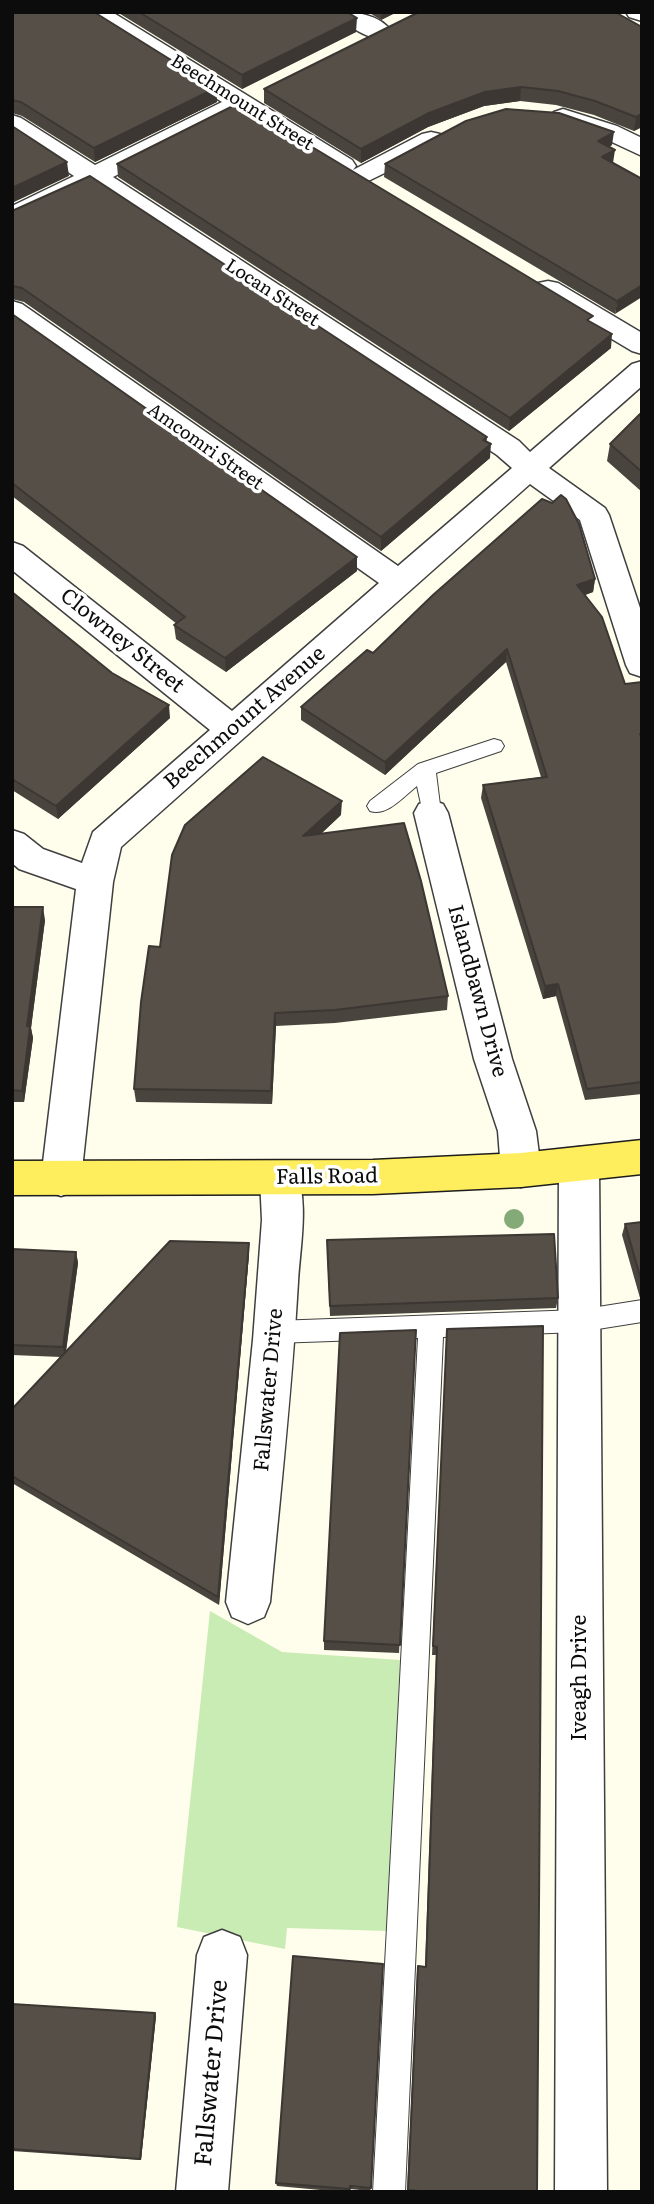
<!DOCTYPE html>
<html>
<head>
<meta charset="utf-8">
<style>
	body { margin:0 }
	#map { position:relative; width:654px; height:2204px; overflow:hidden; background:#fffeec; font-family:Literata,serif }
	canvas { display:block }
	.frame { position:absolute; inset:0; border:14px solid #0c0c0c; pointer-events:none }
</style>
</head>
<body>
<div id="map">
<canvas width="654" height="2204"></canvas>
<div class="frame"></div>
</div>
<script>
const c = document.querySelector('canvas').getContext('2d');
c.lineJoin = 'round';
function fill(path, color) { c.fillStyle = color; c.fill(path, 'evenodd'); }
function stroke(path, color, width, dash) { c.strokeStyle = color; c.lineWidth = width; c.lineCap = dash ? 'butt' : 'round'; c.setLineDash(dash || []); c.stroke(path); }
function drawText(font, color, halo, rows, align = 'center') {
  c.font = font + ' Literata,serif'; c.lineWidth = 7; c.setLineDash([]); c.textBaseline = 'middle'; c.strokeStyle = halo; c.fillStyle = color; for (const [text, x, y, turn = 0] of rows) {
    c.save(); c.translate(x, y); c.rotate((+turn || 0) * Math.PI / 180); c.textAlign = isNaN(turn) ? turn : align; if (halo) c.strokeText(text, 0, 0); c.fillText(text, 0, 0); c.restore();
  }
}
const green = new Path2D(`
	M210,1611l72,41 118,8 -13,271 -100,-3 -2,21 -108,-22z`);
const service = new Path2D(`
	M494,739l7,2 3,5 -3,5 -65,22 5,40 -3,5 -7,3 -7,-3 -7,-32c-13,10 -30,31 -47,25l-3,-5 3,-5 48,-37z
	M642,1300v22l-63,10 -136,5 -38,855h-32l45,-854 -143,5 -9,-3 -3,-8 3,-8 9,-3 304,-11z`);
const minor = new Path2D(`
	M83,12h29l240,148 4,6 -3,4 69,-36 9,-2 9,2 4,6 -4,6 -80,39 -9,-2 -4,-6 3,-5h-16l-94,-59 -127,64 406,264 11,11 102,-88 10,-3v25l-93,82 56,40 4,7 33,99v63l-12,-4 -4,-8 -46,-145 -50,-36 -409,363 -8,35 -32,297 -6,12 -14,5 -14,-5 -6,-12 35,-290 -57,-20 -7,-6v-33l12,4 19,15 39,14 11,-31 117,-102 -198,-160v-28l11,4 209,165 147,-128 -367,-260v-22l10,3 376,262 114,-98 -15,-13 -405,-268 -80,38v-19l62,-30 -62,-41v-20l9,3 74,47 127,-63 -136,-85z
	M333,12c22,0 46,1 60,21l-3,5c-19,5 -38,-11 -54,-21z
	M626,12h16v9l-13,-4z
	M563,109l54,17 25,12v18l-43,-20 -45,-14 -4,-5 4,-5z
	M548,281l10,2 84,50v21l-10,-3 -94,-56 -4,-6 4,-6z
	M431,800l12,4 5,9 64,246 24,72 5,39 -6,12 -14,5 -14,-5 -6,-12 -3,-39 -24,-72 -60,-246 5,-9z
	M579,1147l14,5 6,12 8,1028h-52l4,-1028 6,-12z
	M280,1161l14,5c16,33 6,80 4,116 -6,107 -18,214 -28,320l-6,15 -16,7 -16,-7 -6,-15 27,-262 9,-120 -2,-42 6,-12z
	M222,1930l18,7 7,18 -19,237h-52l21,-237 7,-18z`);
const primary = new Path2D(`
	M642,1140v34l-121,13 -148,7 -361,1v-34l361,-1 148,-7z`);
const trees = [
	[514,1219]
];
const wall = new Path2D(`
	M12,12l204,76 1,14 -122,60 -73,-46 -10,-3z
	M117,12h230l9,20 -114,57z
	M368,12h29l-16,8z
	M615,12l27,115 -8,4 -40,-16 -38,-10 -36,-4 -36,5 -56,21 -67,36 -97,-60v-14z
	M612,145l-3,2 4,16 29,16 -27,135 -231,-137 1,-13z
	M117,164l475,159 19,25 -102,83 -391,-254z
	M12,211l475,231 3,16 -109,93 -357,-249 -12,-3z
	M12,314l345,257 -131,101 -50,-33 -2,-14 3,-1 -165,-128z
	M642,415v77l-35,-31 3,-17z
	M595,579l-2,13 -9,3 41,89 17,-2v412l-57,6 -29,-104 -13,3 -62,-201 2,-13 58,-8 -35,-115 -121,113 -84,-55v-13l72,-54z
	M12,592l100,81 58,45 -112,101 -46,-29z
	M341,815l-20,19 127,162 -1,14 -112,13 -59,3 -4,78 -136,-2 -2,-13 26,-142z
	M12,907l33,13 -14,108 2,10 -9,64h-12z
	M642,1222v77l-2,-1 -18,-63 3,-11z
	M12,1249l64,3 2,11 -12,89 183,-98 -30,351 -207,-122v-74l49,-52 -49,-2z
	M327,1251l231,47 -2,10 -226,8z
	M447,1329l90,863h-130l10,-220 1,-6 7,1 11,-312h-4z
	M416,1330l-17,323 -75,-3v-9z
	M12,2004l144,12 -15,144 -129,-9z
	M276,2183l95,5 -1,3 -20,-2 -1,3h-7l-65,-6z`);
const shadedWall = new Path2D(`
	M381,12h16l-16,8z
	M357,18l-1,14 -114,57v-14z
	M521,87l-1,14 -36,5 -56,21 -67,36v-14l68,-36 56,-21z
	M216,88l1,14 -122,60 -1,-14z
	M642,114v13l-8,4 2,-14z
	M614,132l-2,13 -15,9 1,-13z
	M615,150l-2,13 -11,-6z
	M67,162l2,14 -57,27v-15z
	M642,285v12l-27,17 2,-13z
	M612,334l-1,14 -102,83 1,-13z
	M487,437l-1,12 5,-5 -1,14 -109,93v-14z
	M357,557v14l-131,101 -1,-14z
	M595,579l-2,13 -18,7 2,-14z
	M507,649l-1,13 -121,113v-13z
	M169,705l1,13 -112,101 -2,-13z
	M342,801l-1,14 -38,35v-14z
	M43,907l2,13 -14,108 2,10 -9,64 -2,-11 5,-65z
	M558,984l-2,12 -13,3 2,-13z
	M275,1013l1,13 -4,78 -1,-13z
	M249,1243v11l-30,351 -1,-8z
	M76,1252l2,11 -13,94 -2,-10z
	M155,2013l1,3 -15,144 -1,-1z`);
const building = new Path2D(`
	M12,12h82l122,76 -122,60 -73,-46 -9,-2z
	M139,12h208l10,6 -115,57z
	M419,12h196l27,15v87l-6,3 -41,-16 -37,-10 -37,-4 -36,5 -56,21 -68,36 -97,-60z
	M239,103l354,213 -6,4 25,14 -102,84 -393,-254z
	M506,109l53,4 55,19 -16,9 17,9 -13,7 40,22v106l-25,16 -232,-137 81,-43z
	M12,126l55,36 -55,26z
	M90,176l397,261 -4,3 8,4 -110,93 -359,-249 -10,-2v-75z
	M12,314l345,243 -132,101 -51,-33 11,-8 -173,-134z
	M640,414l2,1v57l-32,-28z
	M561,495l5,4 13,25 16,55 -18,6 25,32 23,67 17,-2v52h-2l2,5v343l-55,7 -29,-105 -13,2 -62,-201 64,-8 -40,-128 -122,113 -84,-55 66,-57 6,3 60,-58 109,-96 10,4z
	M12,592l100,81 57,32 -113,101 -44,-27z
	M263,757l79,44 -39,35 101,-13 17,58 27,115 -113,14 -60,3 -4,78 -137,-2 7,-87 8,-56 11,1 12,-92 13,-30z
	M12,907h31l-16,119 3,1 -8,64 -10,-1z
	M642,1222v61l-17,-59z
	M554,1234l4,64 -228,8 -3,-66z
	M170,1241l79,2 -31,354 -206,-121v-67z
	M12,1249l64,3 -13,95 -51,-2z
	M543,1326l-6,866h-107l-22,-2 10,-224 8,1 11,-320 -4,-1 14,-317z
	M416,1330l-16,315 -76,-4 16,-308z
	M293,1956l90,8 -12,224 -21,-2v3l-74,-6z
	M12,2004l143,9 -15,146 -128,-10z`);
const farStreetnames = [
	["Beechmount Street",242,103,32],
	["Locan Street",272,293,33],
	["Amcomri Street",205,447,35]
];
const streetNames = [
	["Clowney Street",122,641,39],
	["Beechmount Avenue",245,718,-41],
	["Islandbawn Drive",477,991,75],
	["Falls Road",327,1177,-1],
	["Fallswater Drive",269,1390,-85],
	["Iveagh Drive",580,1678,-90]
];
const nearStreetnames = [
	["Fallswater Drive",212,2073,-85]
];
fill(green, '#c9ebb4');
stroke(service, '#3f3f3f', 2);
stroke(minor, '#3f3f3f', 3);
stroke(primary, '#1d1d1d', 3);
fill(service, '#fff');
fill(minor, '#fff');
fill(primary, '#feed5d');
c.fillStyle = '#84aa78';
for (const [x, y] of trees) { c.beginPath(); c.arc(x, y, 10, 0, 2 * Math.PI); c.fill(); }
fill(wall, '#49443e');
fill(shadedWall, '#3c3732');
fill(building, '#554f48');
stroke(building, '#3c3732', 2);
drawText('18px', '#0c0c0c', '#fff', farStreetnames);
drawText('21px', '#0c0c0c', '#fff', streetNames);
drawText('24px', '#0c0c0c', '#fff', nearStreetnames);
</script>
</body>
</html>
